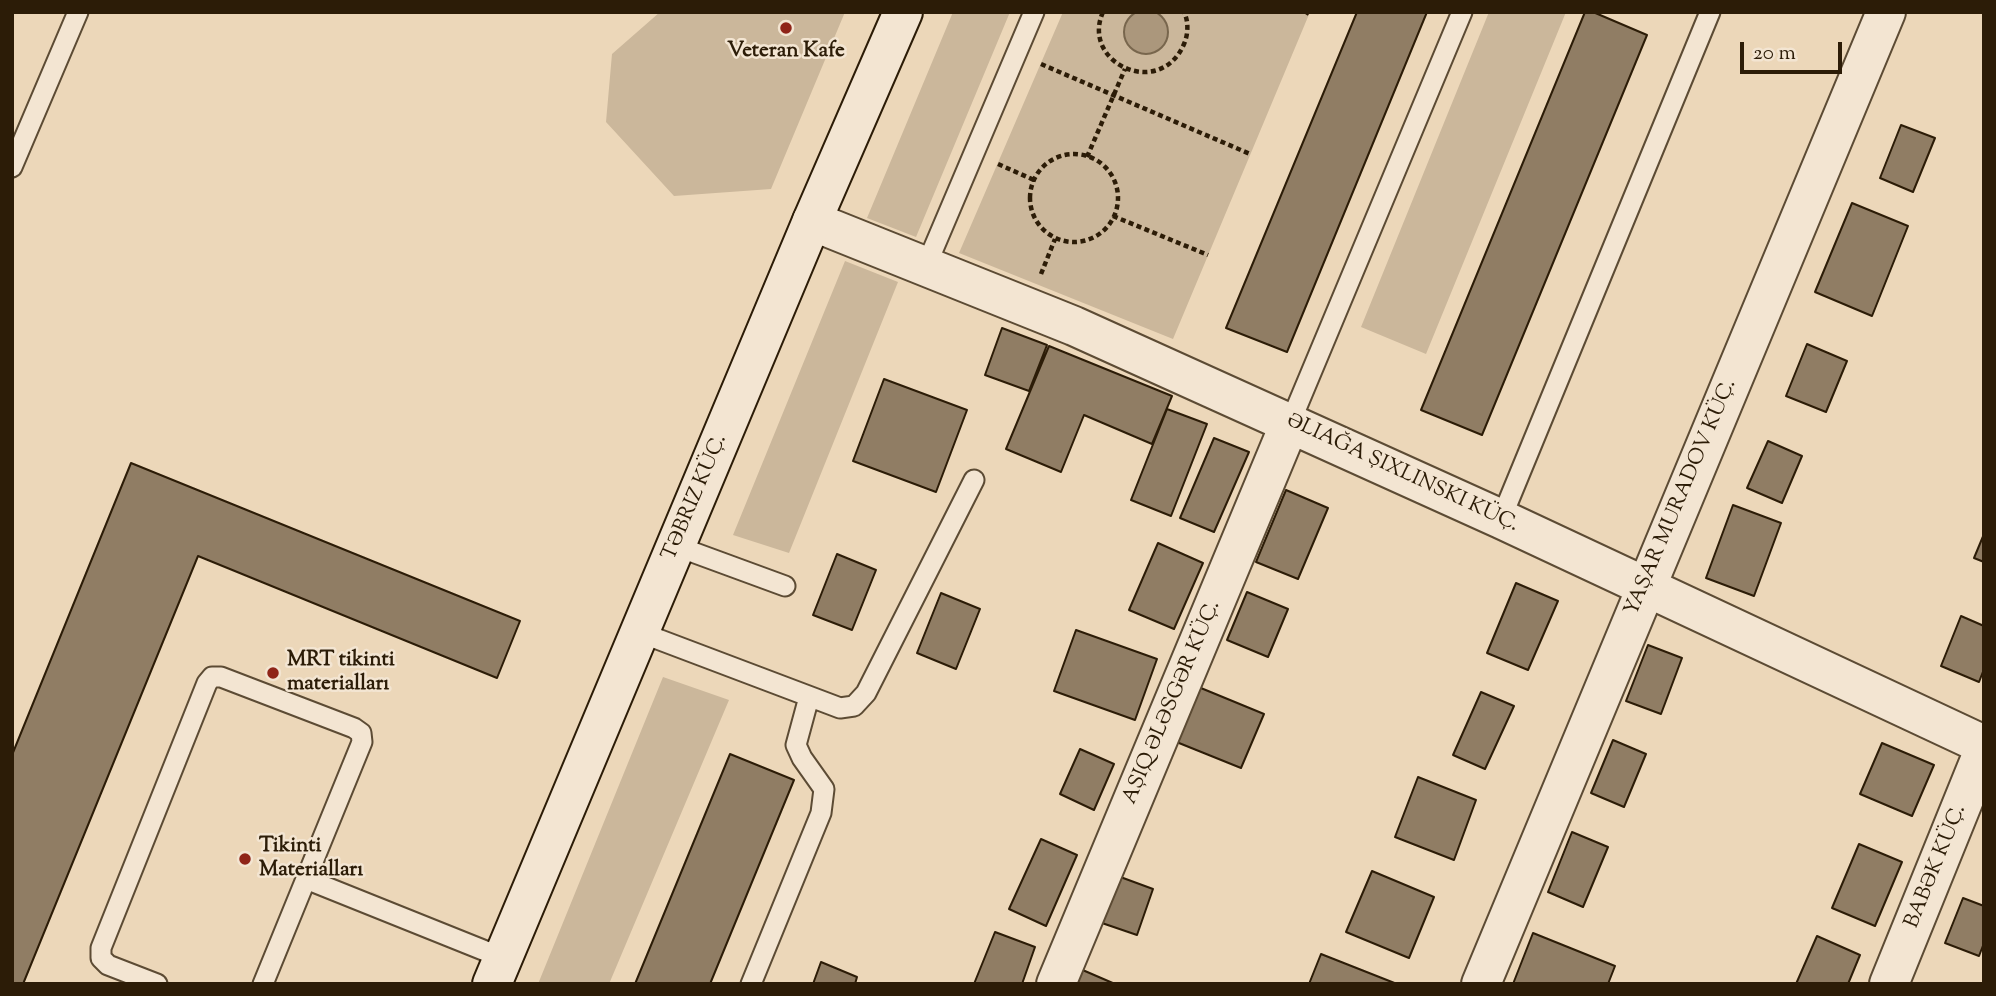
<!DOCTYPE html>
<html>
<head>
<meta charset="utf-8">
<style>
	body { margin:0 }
	#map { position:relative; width:1996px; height:996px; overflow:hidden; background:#ecd7b9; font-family:"Sorts Mill Goudy",serif }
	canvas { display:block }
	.frame { position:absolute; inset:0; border:14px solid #2c1c07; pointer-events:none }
	.scale { position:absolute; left:1740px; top:42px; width:102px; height:32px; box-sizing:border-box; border:4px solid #2c1c07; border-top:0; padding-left:9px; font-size:21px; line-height:24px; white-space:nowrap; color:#2c1c07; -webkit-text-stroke:5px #f3e5d2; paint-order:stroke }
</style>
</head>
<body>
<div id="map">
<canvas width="1996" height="996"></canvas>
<div class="frame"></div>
<div class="scale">20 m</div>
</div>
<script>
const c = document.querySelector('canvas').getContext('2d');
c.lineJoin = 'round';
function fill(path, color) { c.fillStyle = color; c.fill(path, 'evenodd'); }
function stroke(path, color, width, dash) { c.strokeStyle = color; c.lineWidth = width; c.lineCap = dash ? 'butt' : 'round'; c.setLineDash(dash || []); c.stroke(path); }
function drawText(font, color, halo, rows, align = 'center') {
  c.font = font + ' "Sorts Mill Goudy",serif'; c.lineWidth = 5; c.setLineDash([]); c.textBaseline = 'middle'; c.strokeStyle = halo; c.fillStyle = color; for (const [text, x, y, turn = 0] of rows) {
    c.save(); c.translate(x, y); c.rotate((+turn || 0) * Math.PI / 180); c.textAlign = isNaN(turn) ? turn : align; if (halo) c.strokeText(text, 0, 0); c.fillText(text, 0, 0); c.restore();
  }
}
const green = new Path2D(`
	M660,12h185l-74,177 -97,7 -68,-74 6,-68z
	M953,12h57l-94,225 -49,-19z
	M1063,12h247l-137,327 -214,-86z
	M1489,12h77l-140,342 -65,-27z
	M845,261l53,21 -109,271 -56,-18z
	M663,677l66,23 -120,284h-71z`);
const water = new Path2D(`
	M1124 32a22 22 0 1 1 44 0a22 22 0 1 1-44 0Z`);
const building = new Path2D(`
	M1357,12h70l-140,340 -61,-24z
	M1585,12h8l54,23 -165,400 -61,-25z
	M1901,125l34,13 -22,54 -33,-14z
	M1852,203l56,23 -36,90 -57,-24z
	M1002,328l45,17 -18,46 -44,-16z
	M1807,344l40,17 -21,51 -40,-16z
	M1049,346l123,50 -20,48 -68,-29 -23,57 -55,-23z
	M884,379l83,31 -31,82 -83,-31z
	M1167,409l40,15 -36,92 -40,-16z
	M1214,438l35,14 -35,80 -34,-14z
	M1768,441l34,15 -20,47 -35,-15z
	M131,463l389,158 -23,57 -299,-122 -175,428h-11v-229z
	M1286,490l42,18 -30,71 -42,-17z
	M1733,505l48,18 -27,73 -48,-18z
	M1984,534v28l-10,-4z
	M1158,543l45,20 -29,66 -45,-19z
	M837,554l39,16 -24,60 -39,-15z
	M1516,583l42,18 -30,69 -41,-17z
	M1247,592l41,17 -20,48 -41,-17z
	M941,593l39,16 -24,60 -39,-16z
	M1961,616l23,10v43l-5,13 -38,-16z
	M1076,630l81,29 -22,61 -81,-29z
	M1648,645l34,13 -21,56 -35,-13z
	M1196,686l68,28 -23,54 -67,-27z
	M1481,692l33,14 -29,63 -32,-14z
	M1613,740l33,14 -22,53 -33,-14z
	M1882,743l52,22 -22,51 -52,-22z
	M1080,749l34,15 -20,46 -34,-16z
	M730,754l64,26 -84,204h-75z
	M1418,777l58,23 -22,60 -59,-23z
	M1572,832l36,15 -25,60 -35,-15z
	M1041,839l36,16 -31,71 -37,-17z
	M1859,844l43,18 -27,64 -43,-18z
	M1372,871l62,26 -25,61 -63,-26z
	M1115,875l38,14 -16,46 -38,-13z
	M1963,898l21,8v37l-5,13 -34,-13z
	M995,932l40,15 -13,37h-48z
	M1533,933l82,33 -7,18h-95z
	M1817,936l43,19 -12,29h-52z
	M1321,954l76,30h-88z
	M821,962l36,15 -2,7h-42z
	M1078,968l37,16h-43z`);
const path = new Path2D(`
	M1103,12c-23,51 57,88 81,32 4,-9 5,-22 0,-32
	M1306,12l3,2
	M1041,64l209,90
	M1030 198a44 44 0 1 1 88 0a44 44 0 1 1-88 0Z
	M1087,157l38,-88
	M998,164l36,16
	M1113,216l95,39
	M1041,274l14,-35`);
const lane = new Path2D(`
	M12,167l66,-155
	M926,266l108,-254
	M1290,423l172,-411
	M1501,519l209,-507
	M676,546l109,40
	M639,632l201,76 14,-2 12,-13 108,-213
	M306,879l197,79
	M157,984l-49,-19 -7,-7v-10l106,-265 5,-6h9l133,51 7,5 1,9 -99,242
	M751,984l70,-171 3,-24 -22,-31 -6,-13 13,-48`);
const street = new Path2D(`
	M812,221l262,105 427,193 483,226
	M1056,984l234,-561
	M1481,984l405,-972
	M1889,984l95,-234`);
const secondary = new Path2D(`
	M492,984l320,-763 91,-209`);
const markers = [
	[786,28,7,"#8f2418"],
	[273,673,7,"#8f2418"],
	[245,859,7,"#8f2418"]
];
const poiNames = [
	["Veteran Kafe",786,52,"center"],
	["MRT tikinti",287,661],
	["materialları",287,685],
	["Tikinti",259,847],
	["Materialları",259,871]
];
const streetNames = [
	["ƏLIAĞA ŞIXLINSKI KÜÇ.",1402,474,25],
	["TƏBRIZ KÜÇ.",696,498,-67],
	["YAŞAR MURADOV KÜÇ.",1682,498,-67],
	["AŞIQ ƏLƏSGƏR KÜÇ.",1173,703,-67],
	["BABƏK KÜÇ.",1937,867,-68]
];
fill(green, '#cbb79b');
fill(water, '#ab977c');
stroke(water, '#78664d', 2);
fill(building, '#907d64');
stroke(building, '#2c1c07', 2);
stroke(lane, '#5c4b34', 23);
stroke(street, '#5c4b34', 42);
stroke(secondary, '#2c1c07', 42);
stroke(path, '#2c1c07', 4.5, [5, 3.5]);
stroke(lane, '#f3e5d2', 19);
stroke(street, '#f3e5d2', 38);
stroke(secondary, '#f3e5d2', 38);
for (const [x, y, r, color] of markers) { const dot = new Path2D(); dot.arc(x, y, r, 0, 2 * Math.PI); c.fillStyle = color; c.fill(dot); stroke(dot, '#f3e5d2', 2.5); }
drawText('bold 21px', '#2c1c07', '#f3e5d2', poiNames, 'left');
drawText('21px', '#2c1c07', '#f3e5d2', streetNames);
</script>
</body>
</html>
